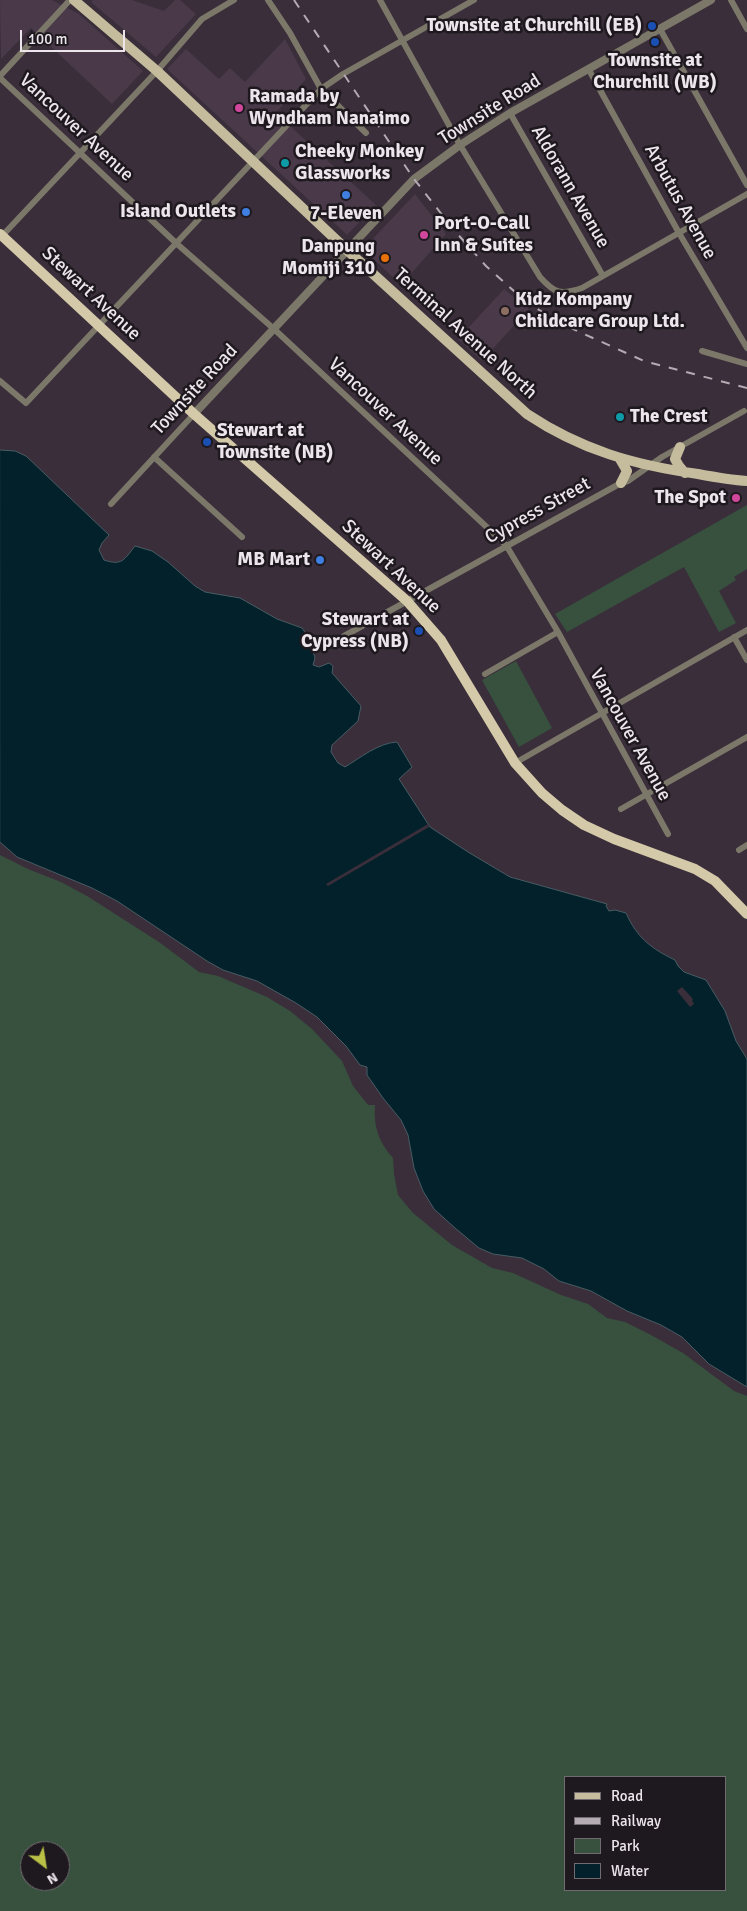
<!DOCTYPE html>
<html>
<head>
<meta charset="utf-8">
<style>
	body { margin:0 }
	#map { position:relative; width:747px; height:1911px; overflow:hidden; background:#3a2e3a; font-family:Signika,sans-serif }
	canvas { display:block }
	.legend { position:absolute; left:564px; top:1776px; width:162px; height:115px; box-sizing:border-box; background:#1e191e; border:1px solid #716b70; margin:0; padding:6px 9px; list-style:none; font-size:15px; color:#ede5ec }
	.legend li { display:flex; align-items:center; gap:10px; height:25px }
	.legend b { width:25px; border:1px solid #716b70 }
	.north { position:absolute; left:20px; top:1841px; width:50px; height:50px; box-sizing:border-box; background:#1e191e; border:1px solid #716b70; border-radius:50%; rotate:149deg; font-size:14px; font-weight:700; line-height:20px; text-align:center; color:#ede5ec }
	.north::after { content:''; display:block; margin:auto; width:18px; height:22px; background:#b9c046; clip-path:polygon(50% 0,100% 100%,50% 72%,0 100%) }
	.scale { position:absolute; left:20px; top:30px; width:105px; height:22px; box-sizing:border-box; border:2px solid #ede5ec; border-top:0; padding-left:6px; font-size:15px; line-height:18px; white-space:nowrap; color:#ede5ec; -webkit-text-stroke:4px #1e191e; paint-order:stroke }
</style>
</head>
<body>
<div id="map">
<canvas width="747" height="1911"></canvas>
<ul class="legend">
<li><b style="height:6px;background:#c5bc9d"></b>Road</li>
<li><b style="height:6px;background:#b4abb3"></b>Railway</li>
<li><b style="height:14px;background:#37513e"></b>Park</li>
<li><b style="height:14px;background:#02212a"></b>Water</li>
</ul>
<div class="north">N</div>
<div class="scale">100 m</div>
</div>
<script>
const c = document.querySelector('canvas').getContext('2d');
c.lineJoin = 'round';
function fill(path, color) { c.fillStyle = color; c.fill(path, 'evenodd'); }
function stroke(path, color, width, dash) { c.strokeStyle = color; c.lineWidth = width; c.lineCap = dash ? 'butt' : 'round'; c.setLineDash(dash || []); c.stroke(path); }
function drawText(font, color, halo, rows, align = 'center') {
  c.font = font + ' Signika,sans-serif'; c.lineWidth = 5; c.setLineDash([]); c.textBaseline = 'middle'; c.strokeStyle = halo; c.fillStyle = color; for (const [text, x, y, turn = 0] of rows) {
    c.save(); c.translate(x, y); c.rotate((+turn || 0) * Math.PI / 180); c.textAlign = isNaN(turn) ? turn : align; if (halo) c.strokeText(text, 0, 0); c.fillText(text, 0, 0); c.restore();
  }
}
const built = new Path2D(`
	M0,0h52l27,14 64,57 -31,33 -81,-76 -30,31z
	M93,0h39l32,11 11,-11h5l16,14 -40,43 -65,-55z
	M285,39l21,40 -30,34 100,92 -29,30 -180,-166 19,-20 33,30 11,-11 15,14z
	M415,194l31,40 -45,51 -35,-33 1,-7z
	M504,289l25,20 -47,52 -24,-22z`);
const green = new Path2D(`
	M747,505v64l-13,8 2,3 -17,11 17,32 -17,9 -35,-65 -117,65 -12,-18z
	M516,661l36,67 -33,19 -37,-67z
	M0,855l28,14 33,13 26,14 72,46 40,30 19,4 49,21 23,14 22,18 30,32 11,25 15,19h7c-2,21 4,38 18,53l1,16 4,21 15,18 39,32 40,23 21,5 48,22 27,9 19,14 18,4 26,13 32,18 51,38 13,5v515h-747zM726,1777v113h-160v-113zM30,1851h30v30h-30z`);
const water = new Path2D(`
	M0,450l15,1 11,5 83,79 -7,8 -3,7 5,10c18,6 20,0 31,-14l17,5 16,11 27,24 10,6 35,6 37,21 25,9 7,10 6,20 -2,7 6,2 10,-4 4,3 -1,7 29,33 -3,15 -26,24 -1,7 7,11 7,4c15,-9 33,-24 52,-25l15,25 -13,12 31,48 38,25 42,25 97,27 -1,2 3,5 6,-1 11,3c11,25 26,36 49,47l3,6 6,6 22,8 19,31 11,30 11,18v328l-38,-23 -27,-27 -21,-12 -34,-14 -36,-20 -32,-10 -15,-12 -22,-11 -29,-4 -14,-6 -24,-20 -21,-19 -11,-18 -9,-23 -6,-33 -7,-15 -18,-22 -16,-23v-8l-7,-2 -14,-19 -29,-29 -21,-14 -39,-22 -34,-11 -16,-9 -90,-60 -25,-13 -75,-31 -17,-15z`);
const pier = new Path2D(`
	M428,824l1,3 -101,59 -2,-2z
	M682,987l11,12 -1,1 2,4 -4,3 -13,-16z`);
const minor = new Path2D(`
	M268,0l22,33 31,56 45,44
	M380,0l80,145 80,132c15,17 21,18 42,11l165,-94
	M731,0l16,29
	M660,29l87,156
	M589,70l90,163 68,115
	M0,76l70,-76
	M0,78l176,165 98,86 232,216 52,87 110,202
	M510,113l93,163
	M1,237l156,-166 45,-52 32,-19
	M702,351l45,13
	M0,381l26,22 295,-314 22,-15 131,-74
	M154,457l88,80
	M111,504l83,-90
	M734,637l13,23
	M352,646l-8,-10 277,-153 7,-2 34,-24 82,-46
	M485,674l73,-42
	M515,763l232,-133
	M621,809l126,-72
	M739,850l8,-5`);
const tertiary = new Path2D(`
	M194,414l220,-235 46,-34 50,-32 201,-113`);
const primary = new Path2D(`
	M74,0l83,71 191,180 179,163c54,36 107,51 171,60 16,3 33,6 49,7
	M680,447l-5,12 4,7 6,7
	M620,459l7,12 -6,12`);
const trunk = new Path2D(`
	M0,234l194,180 213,187 34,39 74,123 27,30 20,17 22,15 30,14 81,30 20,12 32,33`);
const rail = new Path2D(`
	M294,0l120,179 40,51 32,36 40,36 38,23 80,36 103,27`);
const markers = [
	[652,26,5,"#1a4fb4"],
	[655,42,5,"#1a4fb4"],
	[239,108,5,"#d1479c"],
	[285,163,5,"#0f9aa8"],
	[346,195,5,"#3f7fe0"],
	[246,212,5,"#3f7fe0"],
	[424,235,5,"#d1479c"],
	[385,258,5,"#e8710a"],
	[505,311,5,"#8d6e63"],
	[620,417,5,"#0f9aa8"],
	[207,442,5,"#1a4fb4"],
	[736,498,5,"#d1479c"],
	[320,560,5,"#3f7fe0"],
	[419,631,5,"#1a4fb4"]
];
const poiNames = [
	["Townsite at Churchill (EB)",642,26],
	["Townsite at",655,61,"center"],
	["Churchill (WB)",655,83,"center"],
	["Ramada by",249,97,"left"],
	["Wyndham Nanaimo",249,119,"left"],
	["Cheeky Monkey",295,152,"left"],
	["Glassworks",295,174,"left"],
	["Island Outlets",236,212],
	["7-Eleven",346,214,"center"],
	["Port-O-Call",434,224,"left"],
	["Inn & Suites",434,246,"left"],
	["Danpung",375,247],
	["Momiji 310",375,269],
	["Kidz Kompany",515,300,"left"],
	["Childcare Group Ltd.",515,322,"left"],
	["The Crest",630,417,"left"],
	["Stewart at",217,431,"left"],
	["Townsite (NB)",217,453,"left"],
	["The Spot",726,498],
	["MB Mart",310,560],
	["Stewart at",409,620],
	["Cypress (NB)",409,642]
];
const streetNames = [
	["Townsite Road",490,110,-32],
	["Vancouver Avenue",76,128,43],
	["Aldorann Avenue",570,187,60],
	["Arbutus Avenue",680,202,61],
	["Stewart Avenue",91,294,43],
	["Terminal Avenue North",465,334,42],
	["Townsite Road",195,390,-47],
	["Vancouver Avenue",385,412,43],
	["Cypress Street",538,511,-29],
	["Stewart Avenue",391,567,43],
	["Vancouver Avenue",630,735,61]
];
fill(built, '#493949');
fill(green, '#37513e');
fill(water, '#02212a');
stroke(water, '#485c64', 1);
fill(pier, '#3a2e3a');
stroke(minor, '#7c7869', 6);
stroke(tertiary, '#7c7869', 8);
stroke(primary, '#c5bc9d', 10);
stroke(trunk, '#d4c9a8', 10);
stroke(rail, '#b4abb3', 2, [9, 9]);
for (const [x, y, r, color] of markers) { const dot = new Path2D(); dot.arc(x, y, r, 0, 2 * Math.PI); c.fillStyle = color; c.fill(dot); stroke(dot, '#1e191e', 2); }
drawText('bold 19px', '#ede5ec', '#1e191e', poiNames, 'right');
drawText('19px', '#ede5ec', '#1e191e', streetNames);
</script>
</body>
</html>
